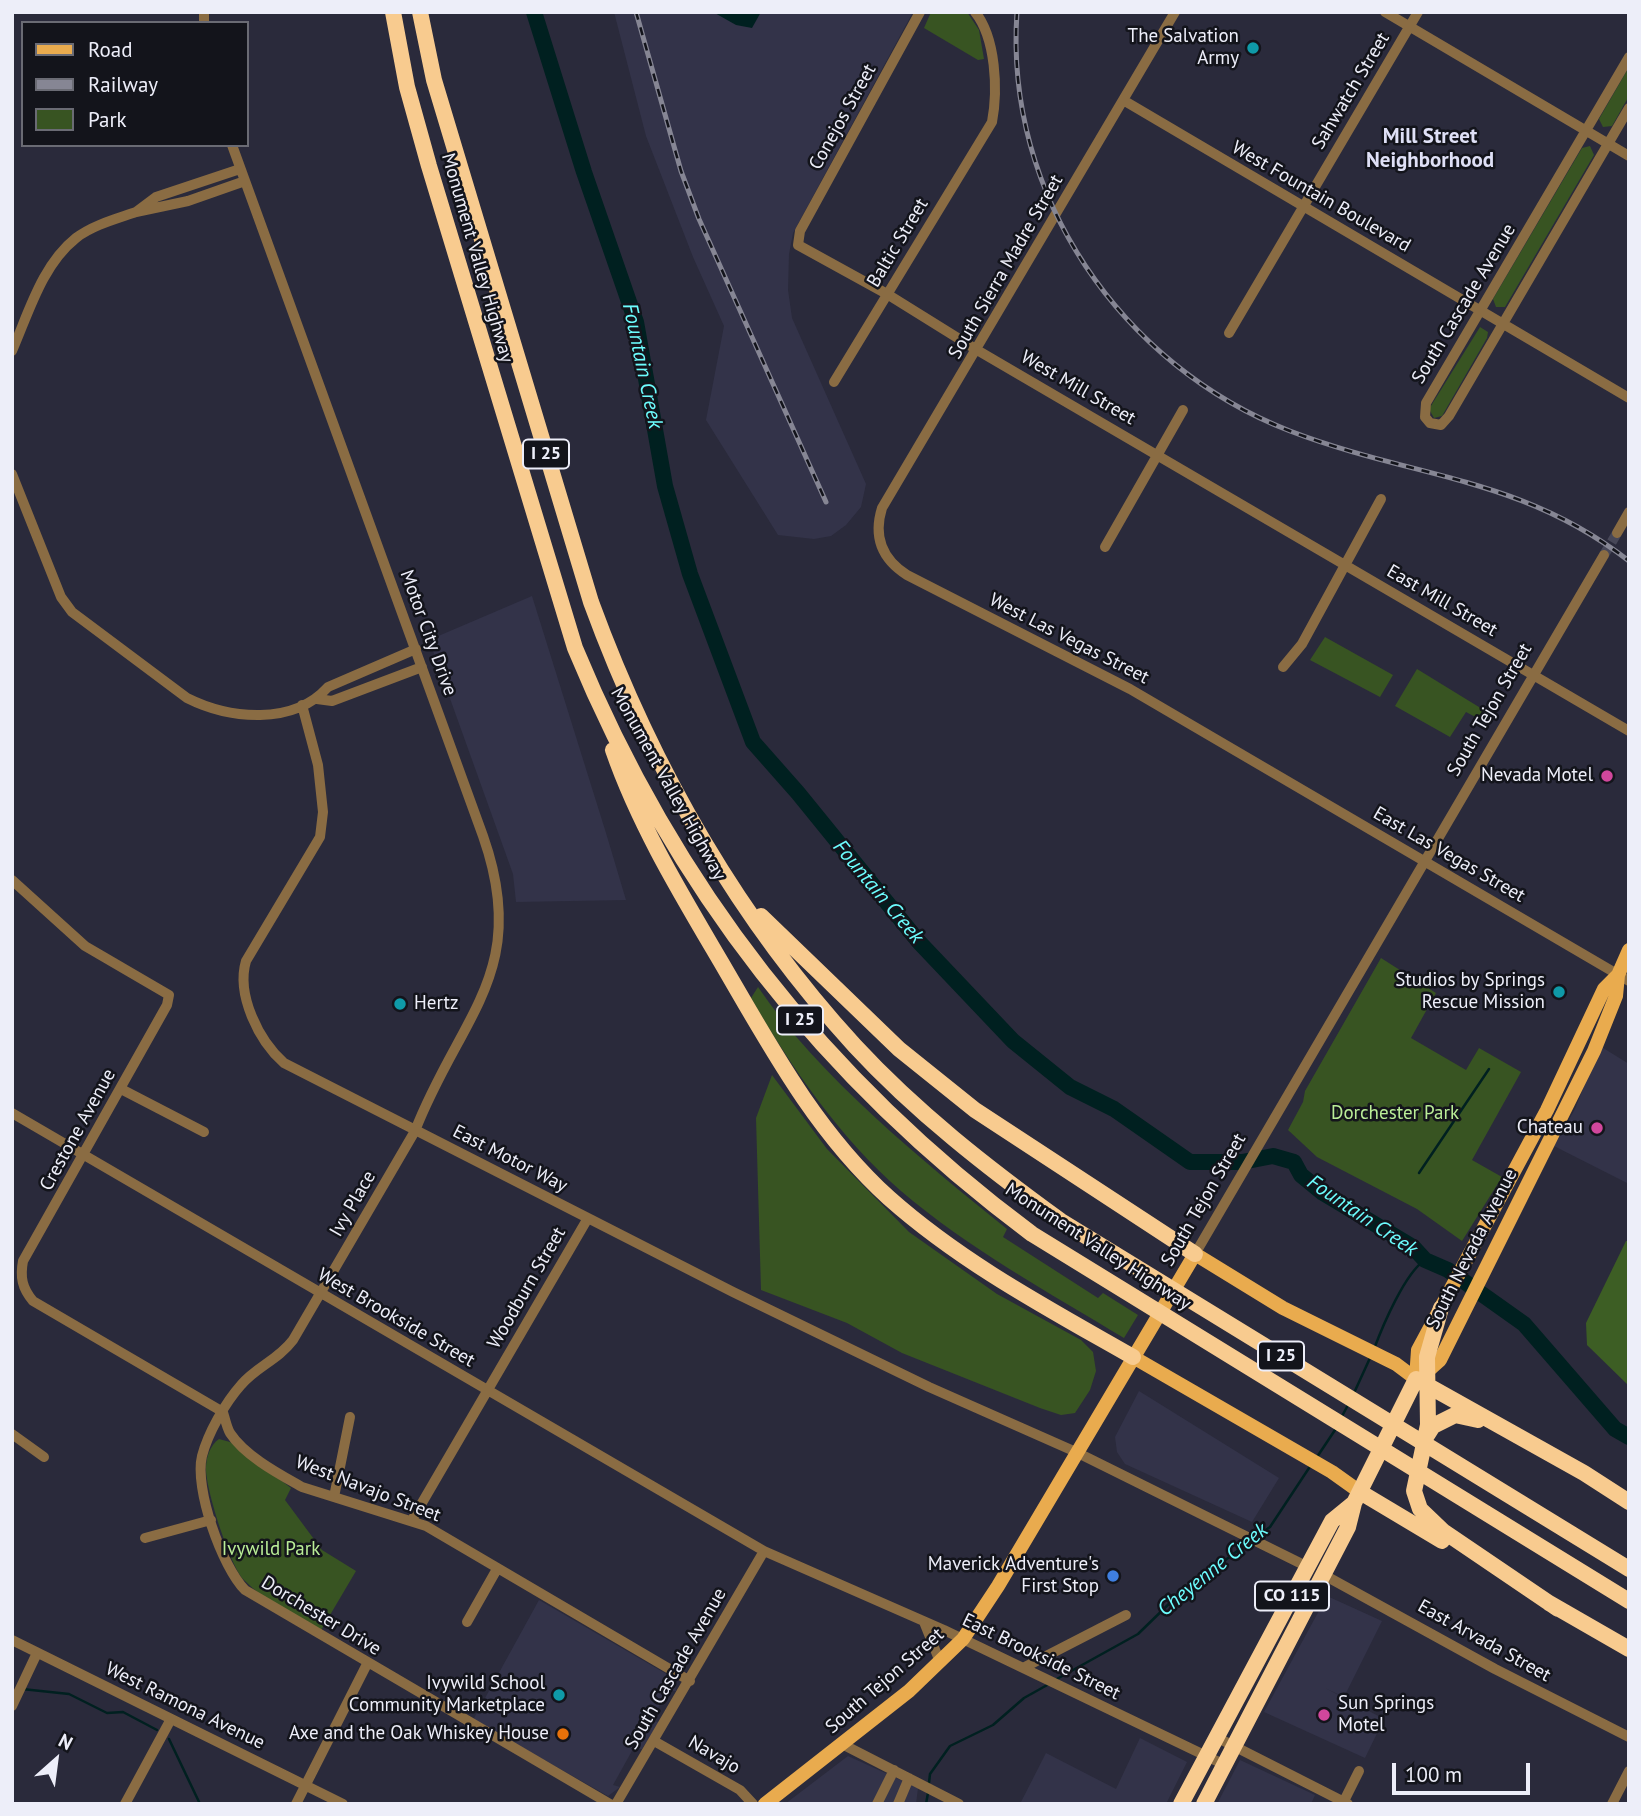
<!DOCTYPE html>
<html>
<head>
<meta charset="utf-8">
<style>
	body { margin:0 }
	#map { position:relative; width:1641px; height:1816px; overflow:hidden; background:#2a2a3b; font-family:"PT Sans",sans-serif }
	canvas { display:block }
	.frame { position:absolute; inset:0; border:14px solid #edeef9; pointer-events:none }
	.legend { position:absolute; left:21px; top:21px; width:228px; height:126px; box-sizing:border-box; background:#13141b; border:2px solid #6a6b74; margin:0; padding:9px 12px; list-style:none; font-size:21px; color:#edeef9 }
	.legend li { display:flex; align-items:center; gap:14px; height:35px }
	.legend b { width:35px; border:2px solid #6a6b74 }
	.north { position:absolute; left:21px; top:1725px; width:70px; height:70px; -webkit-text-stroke:5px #13141b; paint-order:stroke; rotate:28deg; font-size:19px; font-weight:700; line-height:28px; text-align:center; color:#edeef9 }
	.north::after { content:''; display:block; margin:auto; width:24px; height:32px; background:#edeef9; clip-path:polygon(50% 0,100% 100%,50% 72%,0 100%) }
	.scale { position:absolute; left:1392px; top:1763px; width:138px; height:32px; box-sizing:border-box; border:4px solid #edeef9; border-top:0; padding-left:9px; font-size:21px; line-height:24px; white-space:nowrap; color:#edeef9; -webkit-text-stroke:5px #13141b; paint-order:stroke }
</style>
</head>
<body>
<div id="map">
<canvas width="1641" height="1816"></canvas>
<div class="frame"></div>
<ul class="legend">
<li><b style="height:9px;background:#e9ab4e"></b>Road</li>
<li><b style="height:9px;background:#868694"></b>Railway</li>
<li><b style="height:19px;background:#385422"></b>Park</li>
</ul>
<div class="north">N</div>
<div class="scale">100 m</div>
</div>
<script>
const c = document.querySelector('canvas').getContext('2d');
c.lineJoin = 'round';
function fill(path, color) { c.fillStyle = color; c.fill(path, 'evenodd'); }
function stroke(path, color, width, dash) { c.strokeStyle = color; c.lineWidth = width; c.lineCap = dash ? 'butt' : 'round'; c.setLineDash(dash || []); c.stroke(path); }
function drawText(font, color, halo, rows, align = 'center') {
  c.font = font + ' "PT Sans",sans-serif'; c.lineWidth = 5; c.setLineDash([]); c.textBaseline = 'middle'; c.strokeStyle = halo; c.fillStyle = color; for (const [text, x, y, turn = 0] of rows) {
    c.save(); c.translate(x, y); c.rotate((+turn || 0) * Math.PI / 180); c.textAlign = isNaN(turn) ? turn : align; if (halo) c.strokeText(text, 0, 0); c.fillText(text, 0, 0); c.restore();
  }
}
const built = new Path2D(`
	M614,12h299l-120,221 -4,21 -1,36 4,28 74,166 -5,23 -15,18 -15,11 -17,3 -36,-4 -72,-115 18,-94 -31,-69 -47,-121z
	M532,596l74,237 20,67 -110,2 -3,-28 -84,-234z
	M1600,1046l29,18v120l-75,-38 21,-37z
	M1139,1391l140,87 -27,44 -127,-58 -8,-12 -2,-15z
	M1327,1596l55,25 -38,76 -19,-9 59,31 -19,39 -101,-46z
	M539,1600l136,79 1,12h-8l-18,30 9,1 -17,27h-9l-20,36 7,2 -12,9 -135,-76z
	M1140,1738l47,24 -21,42h-146l26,-51 70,36z
	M848,1756l70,32 -2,16h-131z
	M1240,1760l75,35 -4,9h-94z`);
const green = new Path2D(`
	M931,12h36l12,18 5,29 -6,1 -54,-32z
	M1629,67v29l-17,30 -9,1 -4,-8z
	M1590,146l4,9 -89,152h-9l-3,-8 89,-151z
	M1480,327l8,5 -1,6 -45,78 -8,2 -5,-9z
	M1325,637l68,38 -13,22 -70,-37z
	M1417,669l75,46 -5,8 -21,-11 -16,25 -55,-31z
	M1381,958l55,35 -25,45 55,32 13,-22 42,24 -49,88 30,17 -40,64 -45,-32 -100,-52 -29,-27 15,-28 2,-11z
	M758,987c61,90 165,174 249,242l-4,8 95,61 5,-5 35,22 -14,23c-76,-46 -155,-89 -223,-147 -61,-53 -110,-124 -150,-193z
	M772,1075l55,74 82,83 88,62 84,46 12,12 3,19 -6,19 -15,23 -14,2 -21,-7 -138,-55 -55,-30 -86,-33 -5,-172z
	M219,1439l11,3 61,46 -6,12 37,50 34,21 -36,61c-25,-16 -56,-31 -76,-52 -14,-14 -39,-93 -38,-112 0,-10 4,-23 13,-29z`);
const forest = new Path2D(`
	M1626,1241h3v145l-42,-41 -1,-22z`);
const water = new Path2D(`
	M713,12h48l-9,16 -16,-3z`);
const stream = new Path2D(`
	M1419,1173l70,-104
	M1374,1349c9,-24 31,-76 51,-89
	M1354,1393l16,-35
	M1341,1418l7,-13
	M1317,1457l20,-30
	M1256,1537l14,-10 41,-62
	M1055,1680l83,-46 38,-37 72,-54
	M22,1689l47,5 38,19 16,-1 34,18
	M169,1739l31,65
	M929,1783l1,-9 20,-28 43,-21 31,-27 25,-14
	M926,1804l2,-11`);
const river = new Path2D(`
	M534,12l50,160 52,150 29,164 25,88 63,168 45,51 121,149 94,99 57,46 44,22 76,53h52l31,-6 21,6 7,13 22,18 90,54 12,13 23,10 76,54 91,105 14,8`);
const minorTunnel = new Path2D(`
	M1604,555l13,-22`);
const minor = new Path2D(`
	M920,12l-120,219 -2,14 89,49 90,56 652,381
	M1175,12l-293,496c-9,29 0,51 25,67l223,114 499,292
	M1385,12l244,144
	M204,23v-11
	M1629,57l-203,346 -1,14 5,6 11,2 8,-9 180,-308
	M1123,100l506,298
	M232,145l251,691c48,136 -23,179 -68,295l-122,209c-15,20 -37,27 -52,45 -16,18 -33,48 -39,71 -8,32 20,111 43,134l365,214
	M240,169l-84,28 -20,15 52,-11 57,-20
	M1229,333l189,-321
	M12,351c17,-39 30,-86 64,-113 17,-13 40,-19 60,-26
	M834,382l158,-260c6,-32 4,-84 -17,-110
	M12,474l49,123 11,15 115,86c42,21 106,28 141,-11l88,-38
	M1617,533l12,-21
	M1105,547l78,-137
	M1283,667l19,-23 79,-145
	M317,699l15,2 90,-34
	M302,705l16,60 5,47 -3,25 -74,124c-10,34 13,80 38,102l449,229 196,95 147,65 232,115
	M12,880l73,66 84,49 -2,10 -144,256c-3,16 -1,27 10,40l190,111c2,7 4,16 7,21 15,23 49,41 72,54l124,39 264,155
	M121,1089l83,43
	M12,1113l752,438 180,79 281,135
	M1195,1254l409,-699
	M12,1434l32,23
	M334,1497l16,-80
	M412,1520l176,-302
	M145,1538l66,-18
	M1324,1575l171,94 134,68
	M467,1622l30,-53
	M924,1622l16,40
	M12,1640l331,164
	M1023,1668l103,-53
	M12,1706l25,-53
	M1216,1737l132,67
	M654,1741l86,49 13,14
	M842,1744l117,60
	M1344,1801l15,-30
	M125,1804l46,-85
	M296,1804l71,-140
	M616,1804l148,-253
	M877,1804l17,-34
	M898,1804l11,-26
	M1612,1804l17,-33`);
const major = new Path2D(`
	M1133,1357l199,115 28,20
	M1421,1377l19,-17 154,-309 22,-55 2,-21 11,-25
	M1416,1379l2,-29 129,-240 57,-121 14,-14
	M765,1804l144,-113 54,-52 35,-53 197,-332 88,54 113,56 20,15`);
const highway = new Path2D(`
	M393,12l14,75 22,79 146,482c99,240 249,431 457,586l597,367
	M420,12l14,68 157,522c60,164 146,315 264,444 61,66 133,122 206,175l568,348
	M613,750c26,75 68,144 108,212 49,84 95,170 168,236 73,65 160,111 244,159
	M761,916l138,133 76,61 220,144
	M1441,1308l-14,49 1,68 -14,66 6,18 23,22 115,78
	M1426,1437l7,-11 22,-11 23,5
	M1360,1492l82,49
	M1549,1603l80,46
	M1181,1804l151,-283 22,-18
	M1204,1804l144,-277 6,-24 62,-124 168,94 45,29`);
const rail = new Path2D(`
	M636,12l45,159 18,48 127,283
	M1017,12c-13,184 105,354 273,419 122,47 230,45 339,130`);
const markers = [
	[1253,48,7,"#0f9aa8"],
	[1607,776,7,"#d1479c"],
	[1559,992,7,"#0f9aa8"],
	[400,1004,7,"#0f9aa8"],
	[1597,1128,7,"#d1479c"],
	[1113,1576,7,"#3f7fe0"],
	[559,1695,7,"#0f9aa8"],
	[1324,1715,7,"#d1479c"],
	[563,1734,7,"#e8710a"]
];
const shields = [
	[546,454,46],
	[800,1020,46],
	[1281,1356,46],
	[1292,1596,74]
];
const shieldNames = [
	["I 25",546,454],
	["I 25",800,1020],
	["I 25",1281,1356],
	["CO 115",1292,1596]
];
const poiNames = [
	["The Salvation",1239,37],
	["Army",1239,59],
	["Nevada Motel",1593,776],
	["Studios by Springs",1545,981],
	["Rescue Mission",1545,1003],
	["Hertz",414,1004,"left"],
	["Chateau",1583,1128],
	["Maverick Adventure's",1099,1565],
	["First Stop",1099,1587],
	["Ivywild School",545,1684],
	["Community Marketplace",545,1706],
	["Sun Springs",1338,1704,"left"],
	["Motel",1338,1726,"left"],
	["Axe and the Oak Whiskey House",549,1734]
];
const streetNames = [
	["Sahwatch Street",1351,91,-59],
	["Conejos Street",843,117,-61],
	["West Fountain Boulevard",1321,197,30],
	["Baltic Street",898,243,-59],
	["Monument Valley Highway",477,258,74],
	["South Sierra Madre Street",1006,267,-60],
	["South Cascade Avenue",1464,304,-59],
	["West Mill Street",1078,388,30],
	["East Mill Street",1442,601,30],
	["Motor City Drive",428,633,70],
	["West Las Vegas Street",1069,639,27],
	["South Tejon Street",1490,710,-60],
	["Monument Valley Highway",668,784,61],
	["East Las Vegas Street",1449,855,30],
	["Crestone Avenue",78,1130,-61],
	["East Motor Way",510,1159,27],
	["South Tejon Street",1204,1200,-60],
	["Ivy Place",353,1204,-60],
	["Monument Valley Highway",1098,1247,33],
	["South Nevada Avenue",1472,1249,-63],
	["Woodburn Street",527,1288,-60],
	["West Brookside Street",396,1318,30],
	["West Navajo Street",368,1489,21],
	["Dorchester Drive",321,1616,31],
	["East Arvada Street",1484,1641,29],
	["East Brookside Street",1041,1657,26],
	["South Cascade Avenue",676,1669,-60],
	["South Tejon Street",885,1681,-41],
	["West Ramona Avenue",185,1706,26],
	["Navajo",714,1755,30]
];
const parkNames = [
	["Dorchester Park",1395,1114],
	["Ivywild Park",271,1550]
];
const neighbourhoodNames = [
	["Mill Street",1430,137],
	["Neighborhood",1430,161]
];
const waterNames = [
	["Fountain Creek",642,366,78],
	["Fountain Creek",878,892,50],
	["Fountain Creek",1362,1216,34],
	["Cheyenne Creek",1213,1570,-39]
];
fill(built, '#333349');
fill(green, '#385422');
fill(forest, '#3d5e24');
fill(water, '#002020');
stroke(stream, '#002020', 2.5);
stroke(river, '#002020', 16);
stroke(minorTunnel, '#474758', 10, [10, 5]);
stroke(minor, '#8a6c43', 10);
stroke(major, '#e9ab4e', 14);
stroke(highway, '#f8cb8f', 16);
stroke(rail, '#868694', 5);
stroke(rail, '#13141b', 2.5, [8]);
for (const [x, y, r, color] of markers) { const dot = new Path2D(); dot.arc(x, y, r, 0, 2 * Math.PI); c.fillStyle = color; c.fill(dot); stroke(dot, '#13141b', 2.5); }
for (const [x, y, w] of shields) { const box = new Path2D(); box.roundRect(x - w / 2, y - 14.5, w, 29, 5); c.fillStyle = '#13141b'; c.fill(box); stroke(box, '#edeef9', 2); }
drawText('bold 18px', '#edeef9', null, shieldNames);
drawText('19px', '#edeef9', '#13141b', poiNames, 'right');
drawText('19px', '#edeef9', '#13141b', streetNames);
drawText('19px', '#baed97', '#13141b', parkNames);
drawText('bold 21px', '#dfe0f6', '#13141b', neighbourhoodNames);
drawText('italic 21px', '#6cfdfe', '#13141b', waterNames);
</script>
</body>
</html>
